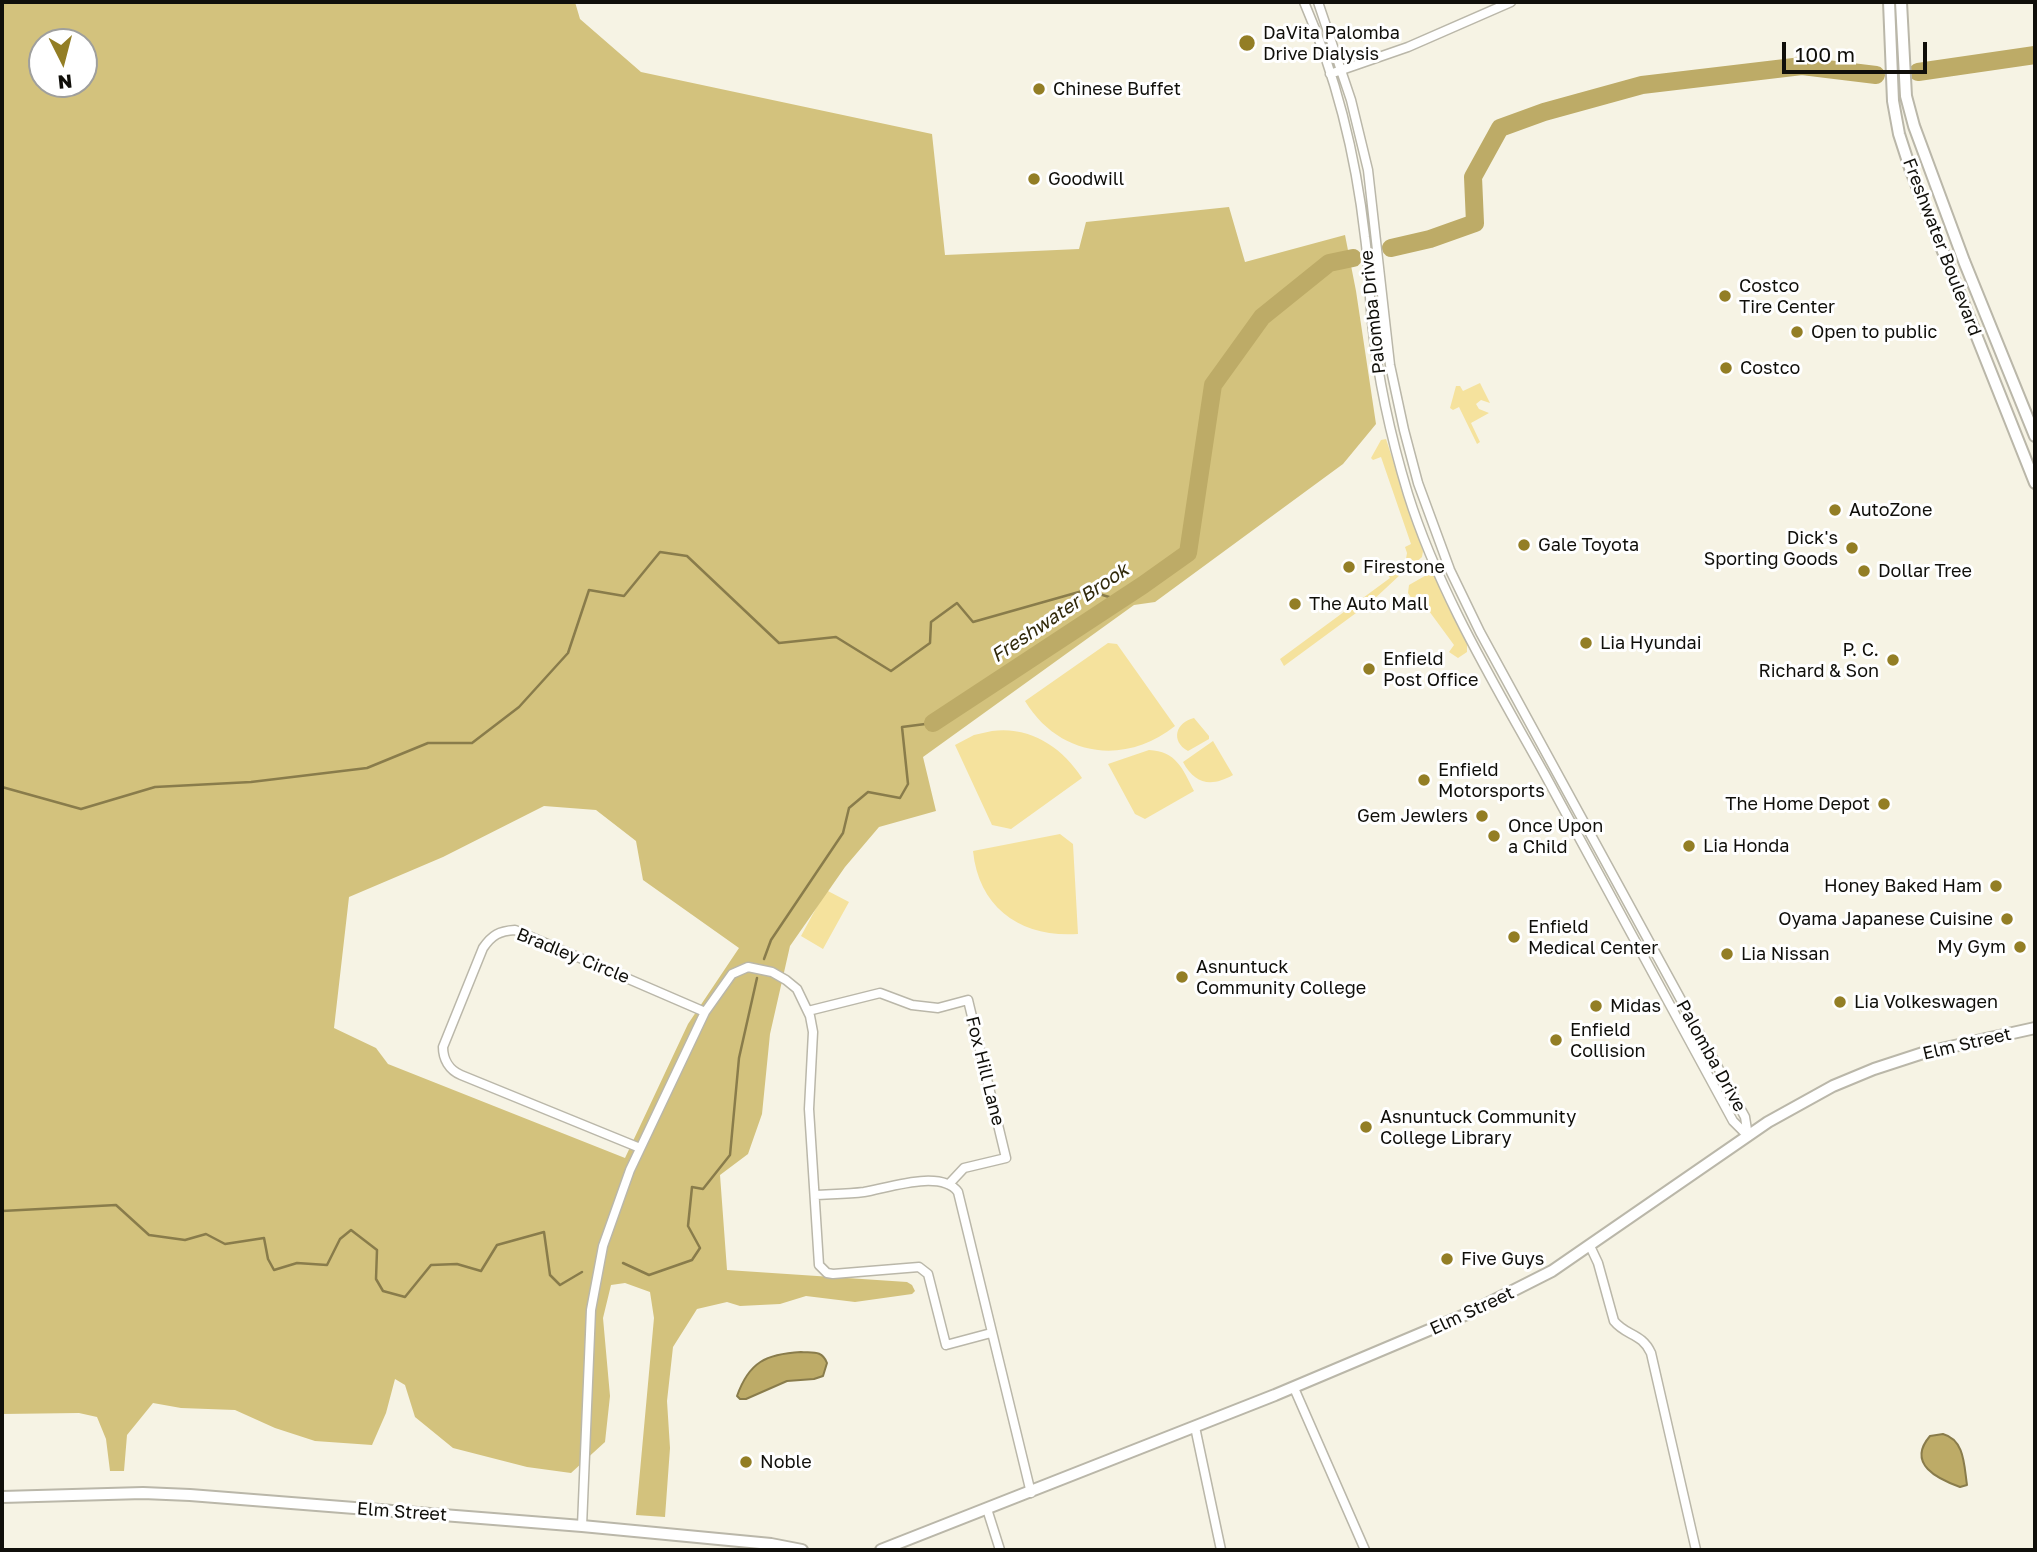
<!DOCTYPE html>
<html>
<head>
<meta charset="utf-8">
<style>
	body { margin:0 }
	#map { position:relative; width:2037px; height:1552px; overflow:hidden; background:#f6f3e4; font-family:"Golos Text",sans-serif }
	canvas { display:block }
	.frame { position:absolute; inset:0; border:4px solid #100f0a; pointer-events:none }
	.north { position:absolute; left:28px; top:28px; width:70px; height:70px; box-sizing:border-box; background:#fff; border:2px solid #9f9f9d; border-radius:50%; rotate:174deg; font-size:19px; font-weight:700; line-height:28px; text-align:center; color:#100f0a }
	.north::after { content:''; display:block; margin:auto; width:24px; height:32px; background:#937e25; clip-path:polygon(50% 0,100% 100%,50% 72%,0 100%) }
	.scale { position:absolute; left:1782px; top:42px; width:145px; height:32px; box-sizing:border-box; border:4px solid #100f0a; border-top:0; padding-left:9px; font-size:21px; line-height:24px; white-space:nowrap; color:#100f0a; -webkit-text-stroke:5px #fff; paint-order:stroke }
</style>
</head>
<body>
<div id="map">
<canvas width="2037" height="1552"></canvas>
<div class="frame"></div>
<div class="north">N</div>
<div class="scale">100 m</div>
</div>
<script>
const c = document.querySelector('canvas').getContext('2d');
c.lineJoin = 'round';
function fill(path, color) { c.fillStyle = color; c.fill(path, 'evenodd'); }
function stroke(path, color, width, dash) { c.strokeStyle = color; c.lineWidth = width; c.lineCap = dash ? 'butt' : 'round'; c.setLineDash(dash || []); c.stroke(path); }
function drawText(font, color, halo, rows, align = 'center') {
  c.font = font + ' "Golos Text",sans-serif'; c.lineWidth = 6; c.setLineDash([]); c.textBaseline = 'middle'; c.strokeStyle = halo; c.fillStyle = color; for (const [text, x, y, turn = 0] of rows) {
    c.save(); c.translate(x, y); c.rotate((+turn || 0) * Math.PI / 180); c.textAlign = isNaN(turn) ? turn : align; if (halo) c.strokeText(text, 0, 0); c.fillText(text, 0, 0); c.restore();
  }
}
const green = new Path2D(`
	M1480,383l10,20 -9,-3 -5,4 3,5 10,4 -18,10 9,19 -3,2 -18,-37 -6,3 -3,-2 6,-22h4l3,5z
	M1386,439l37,112 -1,6 -8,7 -5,-1 -3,-4 1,-6 -2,-6 6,-3 -30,-87 -8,3 -2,-2 10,-18z
	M1394,565l5,3 2,6 -30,28 -87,64 -4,-7 110,-81 -5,-8z
	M1430,573l4,3 33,68v8l-9,6 -9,-6 5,-7 -36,-49 -6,3 -4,-6 1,-8z
	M1108,643l9,1 58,82c-50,40 -116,31 -150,-25z
	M1194,718l15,18v3l-21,12c-18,-10 -12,-29 6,-33z
	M992,731c38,-5 70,16 90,47l-71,51 -19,-4 -37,-80 19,-10z
	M1213,741l20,34c-21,12 -38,10 -50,-13z
	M1149,750c27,1 34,19 45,41l-49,28 -10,-5 -27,-50z
	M1060,834l13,10 5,90c-56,4 -99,-25 -105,-83z
	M826,890l23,12 -26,47 -22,-13z`);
const forest = new Path2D(`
	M2,2h573l5,17 61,53 291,62 13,121 134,-6 7,-27 143,-15 16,55 100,-27 11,56 20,133 -33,40 -188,138 -21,3 -211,152 13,54 -57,16 -34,40 -55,79 -20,88 -8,80 -14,40 -28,21 7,95 180,12 5,3 3,6 -3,3 -57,8 -49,-6 -26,8 -40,2 -13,-4 -30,7 -24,38 -6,54 3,47 -5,69 -29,-2 18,-197 -4,-26 -25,-9 -14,2 -8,33 7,78 -5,46 -34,31 -44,-6 -74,-19 -38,-31 -10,-32 -10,-6 -9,34 -14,32 -57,-4 -40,-13 -40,-18 -54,-2 -28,-5 -26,32 -3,36h-14l-4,-32 -9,-22 -18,-4 -77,1v-421l2,-3 -2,-8zM42,42h42v42h-42zM544,806l52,4 40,31 7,39 96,68 -51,76 -63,134 -237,-94 -12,-16 -42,-20 15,-131 94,-40z`);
const water = new Path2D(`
	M801,1352c12,1 21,-2 26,11l-4,13 -9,3 -27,2 -41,18h-6l-3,-3c12,-34 29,-42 64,-44z
	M1943,1434c22,6 21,32 24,51l-7,2c-22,-8 -54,-23 -30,-51z`);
const stream = new Path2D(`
	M2,787l79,22 74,-22 96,-5 116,-14 61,-25h44l47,-36 49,-54 21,-63 35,6 36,-44 27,4 92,87 57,-6 55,34 39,-28 1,-21 26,-19 16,19 113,-32 33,10
	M764,959l7,-19 72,-107 6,-25 19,-16 32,6 8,-14 -6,-57 31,-4
	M2,1211l114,-6 33,30 36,5 21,-6 19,10 39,-6 4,21 6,11 23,-7 30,2 13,-26 11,-9 26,20 -1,29 7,12 22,6 26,-32 26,-1 24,7 16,-26 47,-13 6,43 10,10 22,-13
	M623,1263l26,12 43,-15 8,-12 -12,-22 4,-39 11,2 27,-34 9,-97 18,-80`);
const river = new Path2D(`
	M1918,72l117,-17
	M1391,248l39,-9 45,-16 -2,-46 27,-49 44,-16 98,-27 160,-19 74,9
	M933,723l210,-138 45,-32 25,-168 49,-68 67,-54 24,-5`);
const street = new Path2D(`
	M1304,2c32,74 52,155 61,235 4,28 4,56 7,85 6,58 19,116 36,172 31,99 86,189 136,279 63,116 126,232 189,348l15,15
	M1318,2l33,98 17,70 22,195 14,65 14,53 32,87 30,62 265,485 3,19
	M1330,74l78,-27 103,-45
	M808,1011l72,-18 32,12 26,3 30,-8 38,158 -42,10 -15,16
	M640,1148l-179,-73c-12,-5 -18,-16 -18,-28l40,-99c9,-13 16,-17 32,-18l190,82
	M815,1195c16,-1 33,-1 49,-3 24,-4 77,-23 94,0l73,301
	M1590,1246l8,17 16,58c12,15 28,12 37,32l45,197
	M1294,1388l71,162
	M1195,1427l26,123
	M987,1509l13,41
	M582,1526l9,-216 12,-64 27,-76 75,-158 27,-38 16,-7 24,5 14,8 11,9 13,27 3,16 -4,77 10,156 8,8 6,1 86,-7 9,7 18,71 45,-12`);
const secondary = new Path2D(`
	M1889,2l4,99 6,33 12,37 124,312
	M1901,2l5,94 8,30 50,135 71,175
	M2,1497l141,-4 47,2 392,31 189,18 31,6
	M881,1550l394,-155 192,-81 85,-43 216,-149 65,-36 41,-17 49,-16 112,-25`);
const markers = [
	[1247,43,9,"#937e25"],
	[1039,89,7,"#937e25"],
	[1034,179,7,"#937e25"],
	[1725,296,7,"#937e25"],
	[1797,332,7,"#937e25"],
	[1726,368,7,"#937e25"],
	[1835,510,7,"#937e25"],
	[1524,545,7,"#937e25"],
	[1852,548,7,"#937e25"],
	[1349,567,7,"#937e25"],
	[1864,571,7,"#937e25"],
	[1295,604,7,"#937e25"],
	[1586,643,7,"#937e25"],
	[1893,660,7,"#937e25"],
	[1369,669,7,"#937e25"],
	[1424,780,7,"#937e25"],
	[1884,804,7,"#937e25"],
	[1482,816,7,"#937e25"],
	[1494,836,7,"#937e25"],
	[1689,846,7,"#937e25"],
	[1996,886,7,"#937e25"],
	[2007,919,7,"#937e25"],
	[1514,937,7,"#937e25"],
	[2020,947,7,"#937e25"],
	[1727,954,7,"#937e25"],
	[1182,977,7,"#937e25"],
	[1840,1002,7,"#937e25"],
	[1596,1006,7,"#937e25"],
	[1556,1040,7,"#937e25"],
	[1366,1127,7,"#937e25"],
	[1447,1259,7,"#937e25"],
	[746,1462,7,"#937e25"]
];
const poiNames = [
	["DaVita Palomba",1263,33],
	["Drive Dialysis",1263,54],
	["Chinese Buffet",1053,89],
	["Goodwill",1048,179],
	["Costco",1739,286],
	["Tire Center",1739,307],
	["Open to public",1811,332],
	["Costco",1740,368],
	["AutoZone",1849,510],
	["Dick's",1838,538,"right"],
	["Sporting Goods",1838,559,"right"],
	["Gale Toyota",1538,545],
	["Firestone",1363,567],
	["Dollar Tree",1878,571],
	["The Auto Mall",1309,604],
	["Lia Hyundai",1600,643],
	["P. C.",1879,650,"right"],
	["Richard & Son",1879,671,"right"],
	["Enfield",1383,659],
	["Post Office",1383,680],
	["Enfield",1438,770],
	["Motorsports",1438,791],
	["The Home Depot",1870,804,"right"],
	["Gem Jewlers",1468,816,"right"],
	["Once Upon",1508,826],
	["a Child",1508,847],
	["Lia Honda",1703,846],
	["Honey Baked Ham",1982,886,"right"],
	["Oyama Japanese Cuisine",1993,919,"right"],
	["Enfield",1528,927],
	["Medical Center",1528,948],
	["My Gym",2006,947,"right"],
	["Lia Nissan",1741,954],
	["Asnuntuck",1196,967],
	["Community College",1196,988],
	["Lia Volkeswagen",1854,1002],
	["Midas",1610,1006],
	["Enfield",1570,1030],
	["Collision",1570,1051],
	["Asnuntuck Community",1380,1117],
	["College Library",1380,1138],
	["Five Guys",1461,1259],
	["Noble",760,1462]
];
const streetNames = [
	["Freshwater Boulevard",1942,247,69],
	["Palomba Drive",1373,312,-96],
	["Bradley Circle",573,956,22],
	["Elm Street",1967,1044,-13],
	["Palomba Drive",1711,1056,61],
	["Fox Hill Lane",985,1071,76],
	["Elm Street",1472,1311,-25],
	["Elm Street",402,1512,4]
];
const waterNames = [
	["Freshwater Brook",1060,613,-34]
];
fill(green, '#f5e29d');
fill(forest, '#d3c27d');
fill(water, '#bdab67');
stroke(water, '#897c4b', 2);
stroke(stream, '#897c4b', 2.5);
stroke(river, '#bdab67', 18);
stroke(street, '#bab7a9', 11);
stroke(secondary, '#bab7a9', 14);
stroke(street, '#fff', 8);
stroke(secondary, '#fff', 10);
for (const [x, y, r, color] of markers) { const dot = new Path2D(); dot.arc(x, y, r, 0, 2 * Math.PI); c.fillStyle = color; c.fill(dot); stroke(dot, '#fff', 2.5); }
drawText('18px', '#100f0a', '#fff', poiNames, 'left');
drawText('18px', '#100f0a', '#fff', streetNames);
drawText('italic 19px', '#31290a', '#fff', waterNames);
</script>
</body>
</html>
